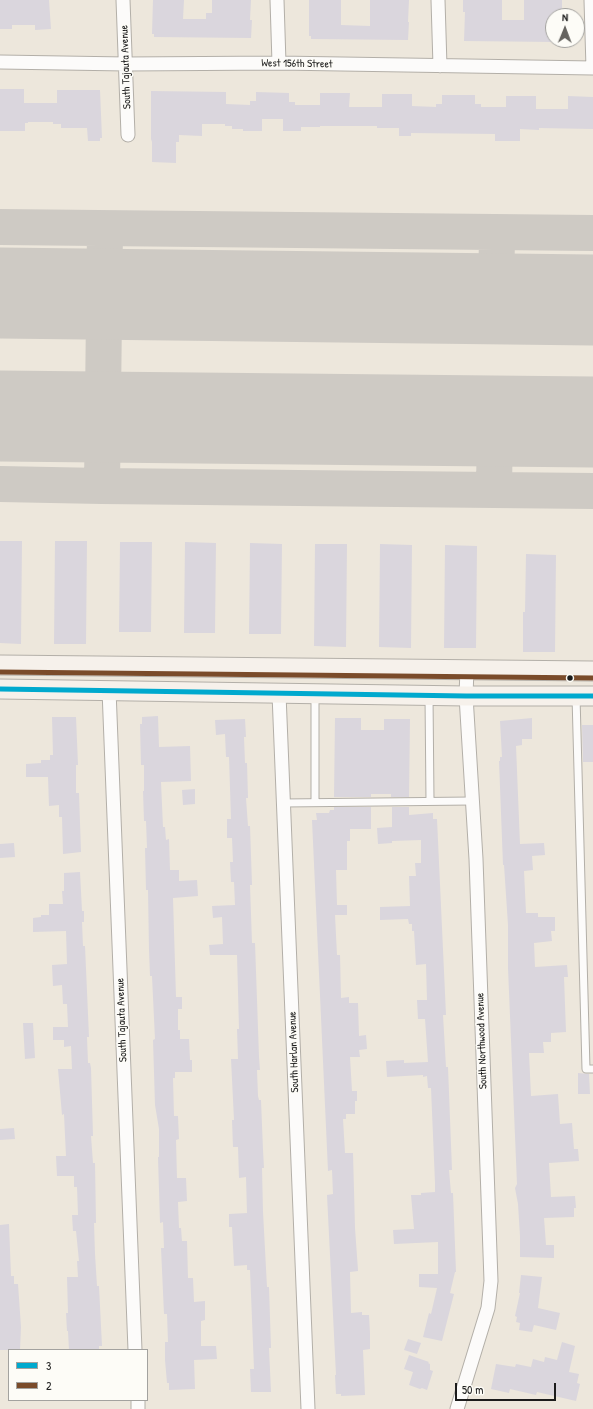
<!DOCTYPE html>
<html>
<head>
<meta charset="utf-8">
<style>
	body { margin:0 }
	#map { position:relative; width:593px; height:1409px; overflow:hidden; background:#ede7dc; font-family:"Patrick Hand",sans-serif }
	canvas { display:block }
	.legend { position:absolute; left:8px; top:1349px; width:140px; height:52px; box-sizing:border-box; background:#fdfcf7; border:1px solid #a3a29f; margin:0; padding:5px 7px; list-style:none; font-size:12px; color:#1c1c1c }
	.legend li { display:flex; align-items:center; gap:8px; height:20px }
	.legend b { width:20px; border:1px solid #a3a29f }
	.north { position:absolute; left:545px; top:8px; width:40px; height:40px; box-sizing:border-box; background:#fdfcf7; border:1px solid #a3a29f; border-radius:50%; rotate:1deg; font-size:11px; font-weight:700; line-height:16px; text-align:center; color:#1c1c1c }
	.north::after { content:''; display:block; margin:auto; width:14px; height:18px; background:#65635f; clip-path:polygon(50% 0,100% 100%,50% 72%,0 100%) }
	.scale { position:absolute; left:455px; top:1383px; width:101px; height:18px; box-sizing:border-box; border:2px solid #1c1c1c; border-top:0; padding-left:5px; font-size:12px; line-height:14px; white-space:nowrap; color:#1c1c1c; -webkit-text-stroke:3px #fdfcf7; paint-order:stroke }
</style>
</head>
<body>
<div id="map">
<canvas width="593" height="1409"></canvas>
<ul class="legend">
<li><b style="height:5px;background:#00a9ce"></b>3</li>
<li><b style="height:5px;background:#7a4b2a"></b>2</li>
</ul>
<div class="north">N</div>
<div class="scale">50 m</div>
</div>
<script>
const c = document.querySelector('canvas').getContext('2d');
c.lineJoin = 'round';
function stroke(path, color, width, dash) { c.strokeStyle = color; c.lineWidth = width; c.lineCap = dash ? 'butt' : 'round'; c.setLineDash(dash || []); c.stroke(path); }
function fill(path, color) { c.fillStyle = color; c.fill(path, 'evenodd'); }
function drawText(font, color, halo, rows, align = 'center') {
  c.font = font + ' "Patrick Hand",sans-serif'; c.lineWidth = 3; c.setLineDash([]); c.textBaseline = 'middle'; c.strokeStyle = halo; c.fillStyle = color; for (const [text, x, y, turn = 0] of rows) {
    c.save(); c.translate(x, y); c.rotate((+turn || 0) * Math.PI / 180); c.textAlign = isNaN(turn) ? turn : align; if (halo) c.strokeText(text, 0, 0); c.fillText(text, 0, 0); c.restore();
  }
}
const taxiway = new Path2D(`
	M0,227l593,6
	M496,299l1,-66
	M0,484l102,2 491,5
	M102,486l3,-257
	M494,490l1,-69`);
const runway = new Path2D(`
	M0,293l593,7
	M0,416l593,6`);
const building = new Path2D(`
	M0,0h49l2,29 -16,1v-5h-23v4h-12z
	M153,0h31l-1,19h23v-6h6v-13h39l-1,20h2l-1,18 -97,-1v-3h-2z
	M309,0h32v25l29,1v-26h39l-1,22h1l-1,18 -97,-1v-3h-2z
	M463,0h39v20h22v-20h38v13h-9v29l-89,-1 1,-29h-2z
	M0,89h24v14h33v-13h43l2,48h-2v3h-12l-1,-13h-26v-4h-8v-2h-25v1h-3v8h-25z
	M151,91l75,1v12l24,1v-4h6v-9l33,1v9h6v3h25v-12h30l-1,14h33v-13h30v12l24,1v-3h6v-9h33v9h6v3h25v-11h30v13h32v-13l25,1v32l-54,-1v2l-19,-1v12h-25v-7l-84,-1v3h-12v-8h-22v-2h-57v1h-19v4h-18v-12h-21v12h-19v-2h-11v-3h-7v-2h-23v12l-23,-1v7h-3v21l-24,-1v-20l-1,-3z
	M0,541h22l-1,103 -21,-1z
	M55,541h32l-1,103h-32z
	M120,542h32l-1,90h-32z
	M185,542l31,1 -1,90h-31z
	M250,543l32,1 -1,90h-32z
	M315,544h32l-1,103 -32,-1z
	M380,544l32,1 -1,103 -32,-1z
	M445,545l32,1 -1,102h-32z
	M526,554l30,1 -1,97h-32v-40h2z
	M158,716l1,31 31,-1 1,35 -30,1 2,45h2l1,13 3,-1 1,31h9v11l18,-1 1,16 -25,2 3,99h6v12h-4v21h2v9h9l1,21h2v12h-17v6h-2l1,38h4l1,23 -3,1 1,38h9l1,23 -9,1 1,26h2l1,13h5l1,37h5l1,24 11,-1v19l-4,1v25h15l1,13 -23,1 1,29 -26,1v-7h-2l-2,-23v-18h3l-1,-28h-3l-3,-66h3l-1,-26 -3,1 -2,-66h1v-28l-4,-24 -2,-65 2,-1 -3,-63h-2l-1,-26 -1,-60h-2l-1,-42h2l-1,-27h-2l-1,-30h1v-26h-3l-1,-41h2v-7z
	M52,717h24l2,48h-2v28h3l2,59 -18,2 -1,-37h-3v-12l-10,1 -1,-29h-22v-13l15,-1v-3h9v-5h3z
	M335,718h26v12h23v-11h26l-1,78h-18v-3h-20v3h-37z
	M532,718v21h-10v6l-6,1 4,98 24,-1 1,12 -13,1 1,14 -9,1 2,42h12v4h17v14h-4l1,10 -18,2 1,24 32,-2 1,12h-4l2,55 -15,1v9h-8l1,11h-15l2,43 27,-2 2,30 12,-1 2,26h4l1,12 -30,2 2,34 24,-1 1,12h-2v9l-30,1 2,27h8v13l-34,-1v-21l-2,-32 -3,-16 2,-4 -9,-216v-43l-4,-60h-1l-4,-104h1v-4h2l-2,-36z
	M245,719l1,18h-2l1,26h2l1,35h-2l2,28h2l2,59h-2l2,58h3l4,114 1,13h-3l1,26 1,4h2l2,50 1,18h-2l1,44 4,75h2l2,61h-2l2,44h-20l-1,-23h4l-4,-99h-3v-5l-13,1 -2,-39h-3v-13l18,-1 -1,-36 -7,1 -1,-31h-5l-1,-27h2l-3,-61h7l-1,-30h2l-2,-74h-27l-1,-10 14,-1 -1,-27 -9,1 -1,-12 23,-1 -1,-23h-3l-1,-20h3l-1,-24h-5v-19h4l-2,-62h-3l-1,-23 -9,1 -1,-15z
	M582,725h11v37h-10z
	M195,789v15l-12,1 -1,-15z
	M334,807h37v22h-21v12h-3v29h-11l1,35h10v10h-12l2,40h3l1,43 8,-1v6h9l1,33 7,-1 1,14 -8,1 1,7h-10l2,34h5v10h-2v13h-9v5h-3l2,34h8l2,75 3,42v1l-8,1 1,41 11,-1v3h7l1,18v16l-7,1 2,45 -24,1v-2h-5l-1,-19h1l-9,-180 6,-1 -1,-24 -4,1 -16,-351h5l-1,-7h13l1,-3h4z
	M392,807h17v8l24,-2v6h4l9,196h-3l3,52h2l4,103h-3l2,23h2l3,79h-1l-5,21 4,1 -12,47 -19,-4 6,-24 2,1 6,-26 -18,-1v-13h19v-32l-44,2 -1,-14 21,-1 -3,-34h10v-2l14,-1v-9l-4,-95h-3l-1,-12 -4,1v-2l-36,2 -1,-16 18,-1v3l24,-1 -3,-43h-7l-1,-19h10l-1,-36 -10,1 -2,-34h-2v-7h-3l-1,-5 -28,1v-13l30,-1 -1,-30h7l-1,-13h6v-23l-29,1v2l-14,1 -1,-16 15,-1z
	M14,843l1,14 -15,1v-14z
	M80,872l2,39h2v11h-2l1,24h2l4,91h-2l1,26h2l1,5 2,68h-2l2,27h2l1,60h-2l1,31 2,32h2l3,60h-3v4h-30l-1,-19h-1l-1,-18h2l-1,-36h11l-1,-16h2l-3,-30h-3l-1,-16h6l-1,-28h-3v-11h-17l-1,-20h10l-2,-42 -2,1 -4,-46h14l-1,-23 -7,1v-7h-11v-13h15l-1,-23h-4l-1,-19 -9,1 -1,-21 15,-1 -1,-33 -33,1v-14l8,-1v-2h8v-11h14l-1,-13h2v-18z
	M23,1023h10l2,35 -10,1z
	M578,1073l11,1 1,20h-12z
	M14,1128l1,11 -15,1v-11z
	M9,1224l2,52h3v8h4l3,43 -1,23h-20v-125z
	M521,1275l21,2 -4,31 22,5 -4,17 -22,-5 -2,7 -13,-2 1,-7 -4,-1 1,-5 -2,-1 5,-23h-1z
	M408,1339l13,4 -4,11 -13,-4z
	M562,1342l13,4 -6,26 10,2 -2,9 3,1 -4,17 -39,-9 -1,3 -26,-6 -1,4 -18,-4 5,-25 19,3 1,-3 15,3 2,-8 11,3 1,-5 12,3z
	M409,1355l20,7 -1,1 2,1v6l3,1 -6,19 -5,-2 -2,1 -11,-4 4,-13 -9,-3z`);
const lane = new Path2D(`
	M315,695v107
	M429,696l1,105
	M576,696l10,373h7
	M284,803l188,-2`);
const street = new Path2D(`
	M123,0l5,135
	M277,0l2,63
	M438,0l2,66
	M591,0l2,68
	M0,62l126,2 153,-1 314,5
	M109,690l26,660
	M279,694l29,715
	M138,1400v9
	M457,1409l31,-101 3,-27 -15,-422 -10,-163 1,-27`);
const secondary = new Path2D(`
	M0,665l593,6
	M0,689l466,7h127`);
const bus1 = new Path2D(`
	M0,689l466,7h127`);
const bus2 = new Path2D(`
	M0,672l593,6`);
const markers = [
	[570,678,3.5,"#1c1c1c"]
];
const streetNames = [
	["West 156th Street",297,64,1],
	["South Tajauta Avenue",126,67,-92],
	["South Tajauta Avenue",122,1020,-92],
	["South Northwood Avenue",482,1041,-92],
	["South Harlan Avenue",294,1052,-92]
];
stroke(taxiway, '#cecac4', 36);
stroke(runway, '#cecac4', 91);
fill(building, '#dad6dd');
stroke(lane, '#b3afa8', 9);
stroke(street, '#b3afa8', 15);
stroke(secondary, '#b3afa8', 21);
stroke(lane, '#fcfbfa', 7);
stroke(street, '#fcfbfa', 13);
stroke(secondary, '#f6f1eb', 19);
stroke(bus1, '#00a9ce', 5);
stroke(bus2, '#7a4b2a', 5);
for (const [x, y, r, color] of markers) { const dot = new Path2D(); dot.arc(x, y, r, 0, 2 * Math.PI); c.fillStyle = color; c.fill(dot); stroke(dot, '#fdfcf7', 1.5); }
drawText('11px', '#1c1c1c', '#fdfcf7', streetNames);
</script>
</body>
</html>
